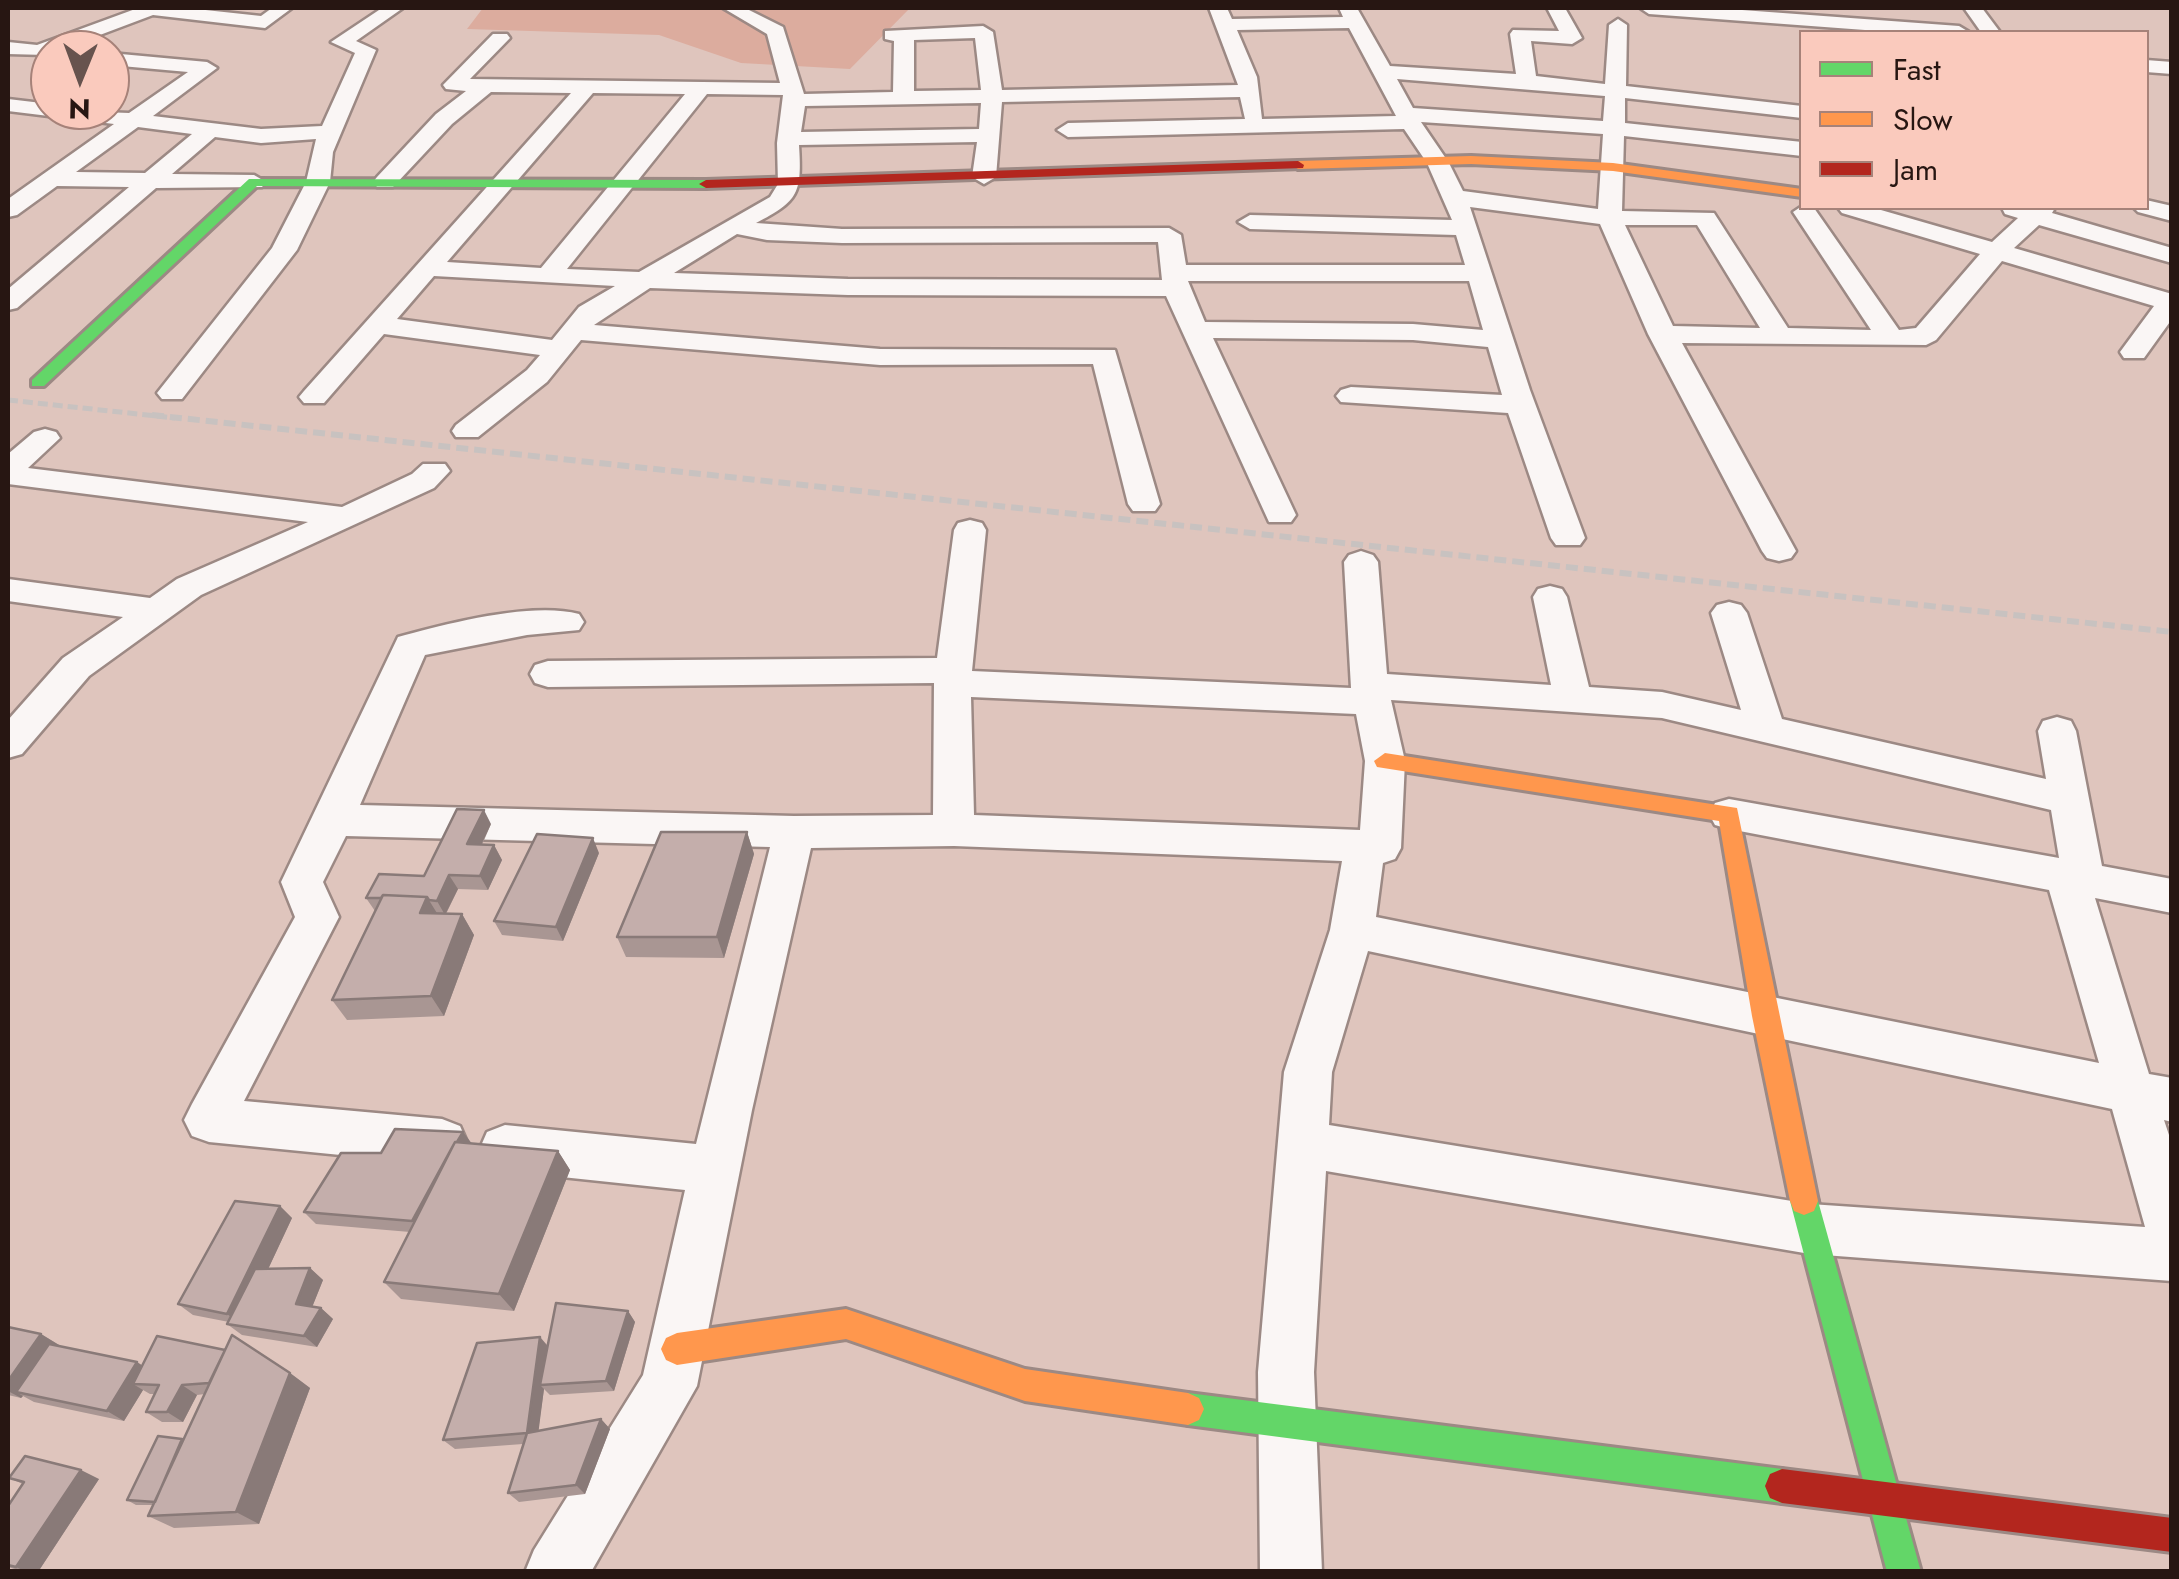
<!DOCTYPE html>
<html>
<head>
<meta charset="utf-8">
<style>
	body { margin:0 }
	#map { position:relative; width:2179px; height:1579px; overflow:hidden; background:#dfc5bd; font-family:Jost,sans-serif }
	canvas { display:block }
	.frame { position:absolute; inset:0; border:10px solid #271612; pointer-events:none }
	.legend { position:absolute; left:1799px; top:30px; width:350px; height:180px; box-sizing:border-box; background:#facabd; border:2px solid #a68279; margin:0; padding:12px 18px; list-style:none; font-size:30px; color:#271612 }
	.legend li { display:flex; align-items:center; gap:20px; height:50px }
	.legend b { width:50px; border:2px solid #a68279 }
	.north { position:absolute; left:30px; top:30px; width:100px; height:100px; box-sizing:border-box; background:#facabd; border:2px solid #a68279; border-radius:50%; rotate:181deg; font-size:28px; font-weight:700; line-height:40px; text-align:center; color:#271612 }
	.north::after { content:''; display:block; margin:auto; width:35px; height:45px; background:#67534e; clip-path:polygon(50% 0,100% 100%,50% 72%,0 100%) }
</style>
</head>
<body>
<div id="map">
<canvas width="2179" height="1579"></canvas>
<div class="frame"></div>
<ul class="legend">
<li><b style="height:12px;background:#63d668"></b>Fast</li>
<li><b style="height:12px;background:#ff974d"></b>Slow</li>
<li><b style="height:12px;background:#b3261e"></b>Jam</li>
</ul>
<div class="north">N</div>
</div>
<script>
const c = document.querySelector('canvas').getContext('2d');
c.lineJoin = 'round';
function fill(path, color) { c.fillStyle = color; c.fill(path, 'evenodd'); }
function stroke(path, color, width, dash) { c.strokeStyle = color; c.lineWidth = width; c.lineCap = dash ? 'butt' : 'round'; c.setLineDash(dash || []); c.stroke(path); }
const green = new Path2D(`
	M483,8h427l-60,61 -109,-6 -82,-28 -192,-6z`);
const street = new Path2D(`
	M138,8h49l74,8 11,-8h20l-27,20 -112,-13 -93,35h-10l-4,5 -38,-1v-12l29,3z
	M382,8h21l-47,33 20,9 -43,102 -3,30 -33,68 -115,149h-20l-5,-6 115,-145 34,-66 10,-43 -55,4 -46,-6 -43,37 82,1 12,7 -4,5 -106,1 -139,120 -9,2v-21l121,-102 -72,-1 -40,29 -9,2v-18l106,-75 -106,-13v-12l42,5v6l79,3 59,-41 -78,-7v-12l97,9 10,6 -64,48 108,13 61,-3 33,-73 -24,-11zM138,127l54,7 -47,39 -69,-1z
	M723,8h22l38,19 21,67 89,-2 1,-51 -9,-2v-8l98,-5 10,6 9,58 236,-5 -29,-77h18l5,11 111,-2 -4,-9h18l33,58 126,8 -6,-40 3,-4 46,1 -12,-23h18l17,30 -10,6 -41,-3 5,35 69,8 4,-59 9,-6 9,6 -1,61 176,20v12l-177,-20v25l177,19v14l-178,-20 -2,75 92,2 74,115 83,2 -78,-118 9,-6 12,2 85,122 17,-2 64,-74 -138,-41 -4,-5h36l118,34 26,-24 -13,-4 -3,-6h53l-3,5 120,35v15l-133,-38 -25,23 158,46v25l-28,39h-20l-4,-6 34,-46 -152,-45 -66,79 -10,5 -244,-2 114,208 -5,7 -12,3 -12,-3 -5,-7 -114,-217 -48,-110 -130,-17 60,183 55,148 -5,7h-24l-5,-7 -43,-125 -167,-11 -5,-6 5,-6 10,-3 151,8 -14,-48 -75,-7 -200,-2 83,177 -5,7h-22l-103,-226 -318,-1 -198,-7 -56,37 286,24 235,1 45,154 -5,7h-22l-5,-7 -35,-140 -213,1 -299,-25 -34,42 -69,55h-22l-4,-6 4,-6 71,-55 13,-15 -156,-21 -60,69h-20l-5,-6 5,-6 267,-298 -80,-1 -39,32 -59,63h-16l-4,-5 4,-5 59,-63 30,-23 -20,-2 -3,-4 50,-51h14l3,4 -40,41 310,4 -13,-49zM1349,28l47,88 -134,3 -5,-42 -20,-47zM975,38l6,52 -67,1v-51zM1397,79l208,17 -2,25 -190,-13zM593,93l92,1 -144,174 -94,-6zM707,94l76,1 -6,48 1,41 -8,13 -131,75 -72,-3zM1240,97l5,22 -177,4 -11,7 11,7 336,-8 23,34 25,57 -202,-5 -12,7 12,7 206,6 9,30h-279l-5,-30 -12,-7 -327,1 -86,-6c43,-22 46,-30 43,-78l178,-3 -5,35 12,7 12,-7 6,-75zM981,103l-2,26 -178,3 4,-26zM1421,122l182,12 -5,75 -135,-18 -14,-28zM1625,225h72l63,103 -87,-2zM737,234l30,6 75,3 316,-1 4,38 -314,-1 -174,-6zM434,276l181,10 -36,21 -27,33 -155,-21zM1188,281h281l14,49 -70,-6 -208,-2z
	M1640,8h75l244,18 10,6h-77l-243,-18z
	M1964,8h18l18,24h-19z
	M2146,60l26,2v12l-26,-2z
	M2146,200l26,6v15l-34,-9 -4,-4h12z
	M45,429l11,3 4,6 -32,30 314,39 70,-33 11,-10h22l5,7 -16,17 -233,107 -112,81 -67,78 -14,4v-38l55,-62 60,-41 -115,-16v-22l142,19 27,-19 131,-57 -300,-38v-30l26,-22z
	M970,520l12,3 4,7 -14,141 379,17 -7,-126 5,-7 12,-4 12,4 5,7 9,112 164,11 -18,-88 5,-8 12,-3 12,3 5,8 22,90 73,5 79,18 -30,-97 6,-8 12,-3 12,3 6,8 35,106 264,60 -8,-48 5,-10 14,-4 14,4 5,10 26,135 70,13v34l-77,-15 54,176 23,4v44l-8,-2 8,24v137l-362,-27 -484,-83 -12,201 8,200h-62l-2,-200 26,-300 46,-142 12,-69 -388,-15 -143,2 -59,262 -55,276 -106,186h-66l9,-22 109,-175 42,-185 -180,-19 -18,-7 -7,-16 7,-16 18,-7 191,19 74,-297 -424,-11 -23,46 16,35 -95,184 198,18 18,7 7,16 -7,16 -18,7 -233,-23 -17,-6 -8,-16 8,-16 103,-187 -14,-35 117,-245c47,-13 134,-36 181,-23l5,8 -5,8 -52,5 -102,20 -65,150 434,11 139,-1 1,-132 -386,4 -13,-4 -5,-9 5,-9 13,-4 389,-3 17,-128 4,-7zM971,697l385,17 9,47 -5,69 -386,-15zM1391,700l271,18 389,92 8,48 -330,-59 -14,4 -6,11 6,11 14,4 320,61 50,173 -723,-146 7,-54 12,-4 6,-11 4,-87zM1368,951l744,158 33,118 -335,-23 -481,-79 3,-53z`);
const fast = new Path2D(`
	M249,179l457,1 7,4 -7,4 -449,-2 -213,200h-12v-6z
	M1804,1187l10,4 4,10 103,371h-34l-97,-371 4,-10z
	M1188,1393l594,76 12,5 5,12 -5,12 -12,5 -594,-78 -11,-5 -5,-11 5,-11z`);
const slow = new Path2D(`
	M1471,156l142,7 189,26v8l-189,-26 -142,-7 -173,5 -6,-4 6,-4z
	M1385,753l352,55 81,393 -4,10 -10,4 -10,-4 -4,-10 -38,-185 -33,-195 -342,-54 -3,-6z
	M846,1309l179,60 163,24 11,5 5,11 -5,11 -11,5 -163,-24 -179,-62 -169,26 -11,-5 -5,-11 5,-11 11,-5z`);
const jam = new Path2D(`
	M1298,161l6,4 -1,3 -597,20 -7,-4 7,-4z
	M1782,1469l390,49v34l-390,-49 -12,-5 -5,-12 5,-12z`);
const railFar1 = new Path2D(`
	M8,400l167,18`);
const rail = new Path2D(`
	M152,415l2020,217`);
const wall = new Path2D(`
	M491,824l-9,21h12l8,15 -14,30 -30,-1 -12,25h16l12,21 -30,81 -97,4 -15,-20 43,-89 -9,-13 58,-22z
	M747,832l7,22 -30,104 -98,-1 -9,-20z
	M599,853l-36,88 -61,-6 -8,-14z
	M472,1144l86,7 12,19 -56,141 -113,-12 -17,-17 26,-50 -94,-8 -12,-12 77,-59z
	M280,1206l12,12 -24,51 42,-1 13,12 -11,27 9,1 12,11 -16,28 -75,-12 -15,-11 2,-2 -36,-7 -15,-11z
	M628,1311l7,11 -21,69 -64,4 -6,-6 -6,42 63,-12 9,10 -25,65 -66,8 -11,-9 15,-49 -68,5 -12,-9 97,-103 8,9z
	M8,1327l33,7 18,11 -1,1 84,20 148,7 20,15 -51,136 -85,4 -26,-12 5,-11h-17l-9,-5 55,-61 1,1 22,-46 -8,1 -14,27h-21l-16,-10 9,-18h-5l-7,-4 -19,31 -90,-19 -11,-6 -2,2 -13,-3z
	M9,1478l90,1 -61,93h-14l-16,-5v-61l15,-22z`);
const shadedWall = new Path2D(`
	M484,810l7,14 -16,34 -8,-14z
	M747,832l7,22 -30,104 -7,-21z
	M593,838l6,15 -36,88 -7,-14z
	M494,845l8,15 -14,30 -8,-14z
	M449,875l9,14 -13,26 -8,-14z
	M427,897l13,21 -20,-5z
	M462,914l12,21 -30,81 -13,-20z
	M463,1132l10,13 -51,88 -10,-12z
	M558,1151l12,19 -56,141 -15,-17z
	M280,1206l12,12 -50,107 -15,-11z
	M310,1268l13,12 -14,35 -13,-11z
	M321,1308l12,11 -16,28 -13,-11z
	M628,1311l7,11 -21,69 -8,-10z
	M41,1334l18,11 -35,49 -8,-2 7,4 -2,2 -13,-7v-10z
	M540,1337l9,11 -9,37 4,4 -7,54 -10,-10z
	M137,1362l17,11 -21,11 10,6 -19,31 -17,-10z
	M290,1373l20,15 -51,136 -23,-12z
	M182,1385l15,10 -14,27 -16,-10z
	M601,1419l9,10 -25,65 -9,-9z
	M81,1470l18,9 -61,93h-11l-11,-5z`);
const building = new Path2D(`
	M457,809l27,1 -17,34 27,1 -14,31 -31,-1 -12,26 -8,-1 -2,-3 -44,-2 -2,3h-15l13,-24 45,2z
	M661,832h86l-30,105h-100z
	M537,834l56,4 -37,89 -62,-6z
	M383,895l44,2 -7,16 42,1 -31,82 -99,4z
	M395,1129l68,3 -6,10h-2l-43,79 -108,-9 37,-59h40z
	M455,1142l103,9 -59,143 -115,-12z
	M235,1201l45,5 -53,108 -49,-10z
	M310,1268l-14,36 25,4 -17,28 -77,-12 28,-55z
	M556,1303l72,8 -22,70 -66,4z
	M8,1327l33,7 -33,47z
	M232,1335l58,38 -54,139 -88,4z
	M157,1336l68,14 -16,33 -27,2 -15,27h-21l13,-27 -26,-1z
	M540,1337l-13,96 74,-14 -25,66 -68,8 19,-60 -84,7 34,-97z
	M49,1344l88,18 -30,49 -91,-19z
	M158,1436l24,3 -27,63 -28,-2z
	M25,1456l56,14 -65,97 -8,-2v-59l16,-24 -15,-4z`);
fill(green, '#dcac9e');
stroke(street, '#9c8984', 5);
stroke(fast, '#9c8984', 6);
stroke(slow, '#9c8984', 6);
stroke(jam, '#9c8984', 6);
fill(street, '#faf6f5');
fill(fast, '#63d668');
fill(slow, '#ff974d');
fill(jam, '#b3261e');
stroke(railFar1, '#c8c2c0', 5, [10, 5]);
stroke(rail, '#c8c2c0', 6, [12, 6]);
fill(wall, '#a99693');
fill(shadedWall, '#897a78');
fill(building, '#c4aeab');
stroke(building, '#897a78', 2.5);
</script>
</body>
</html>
